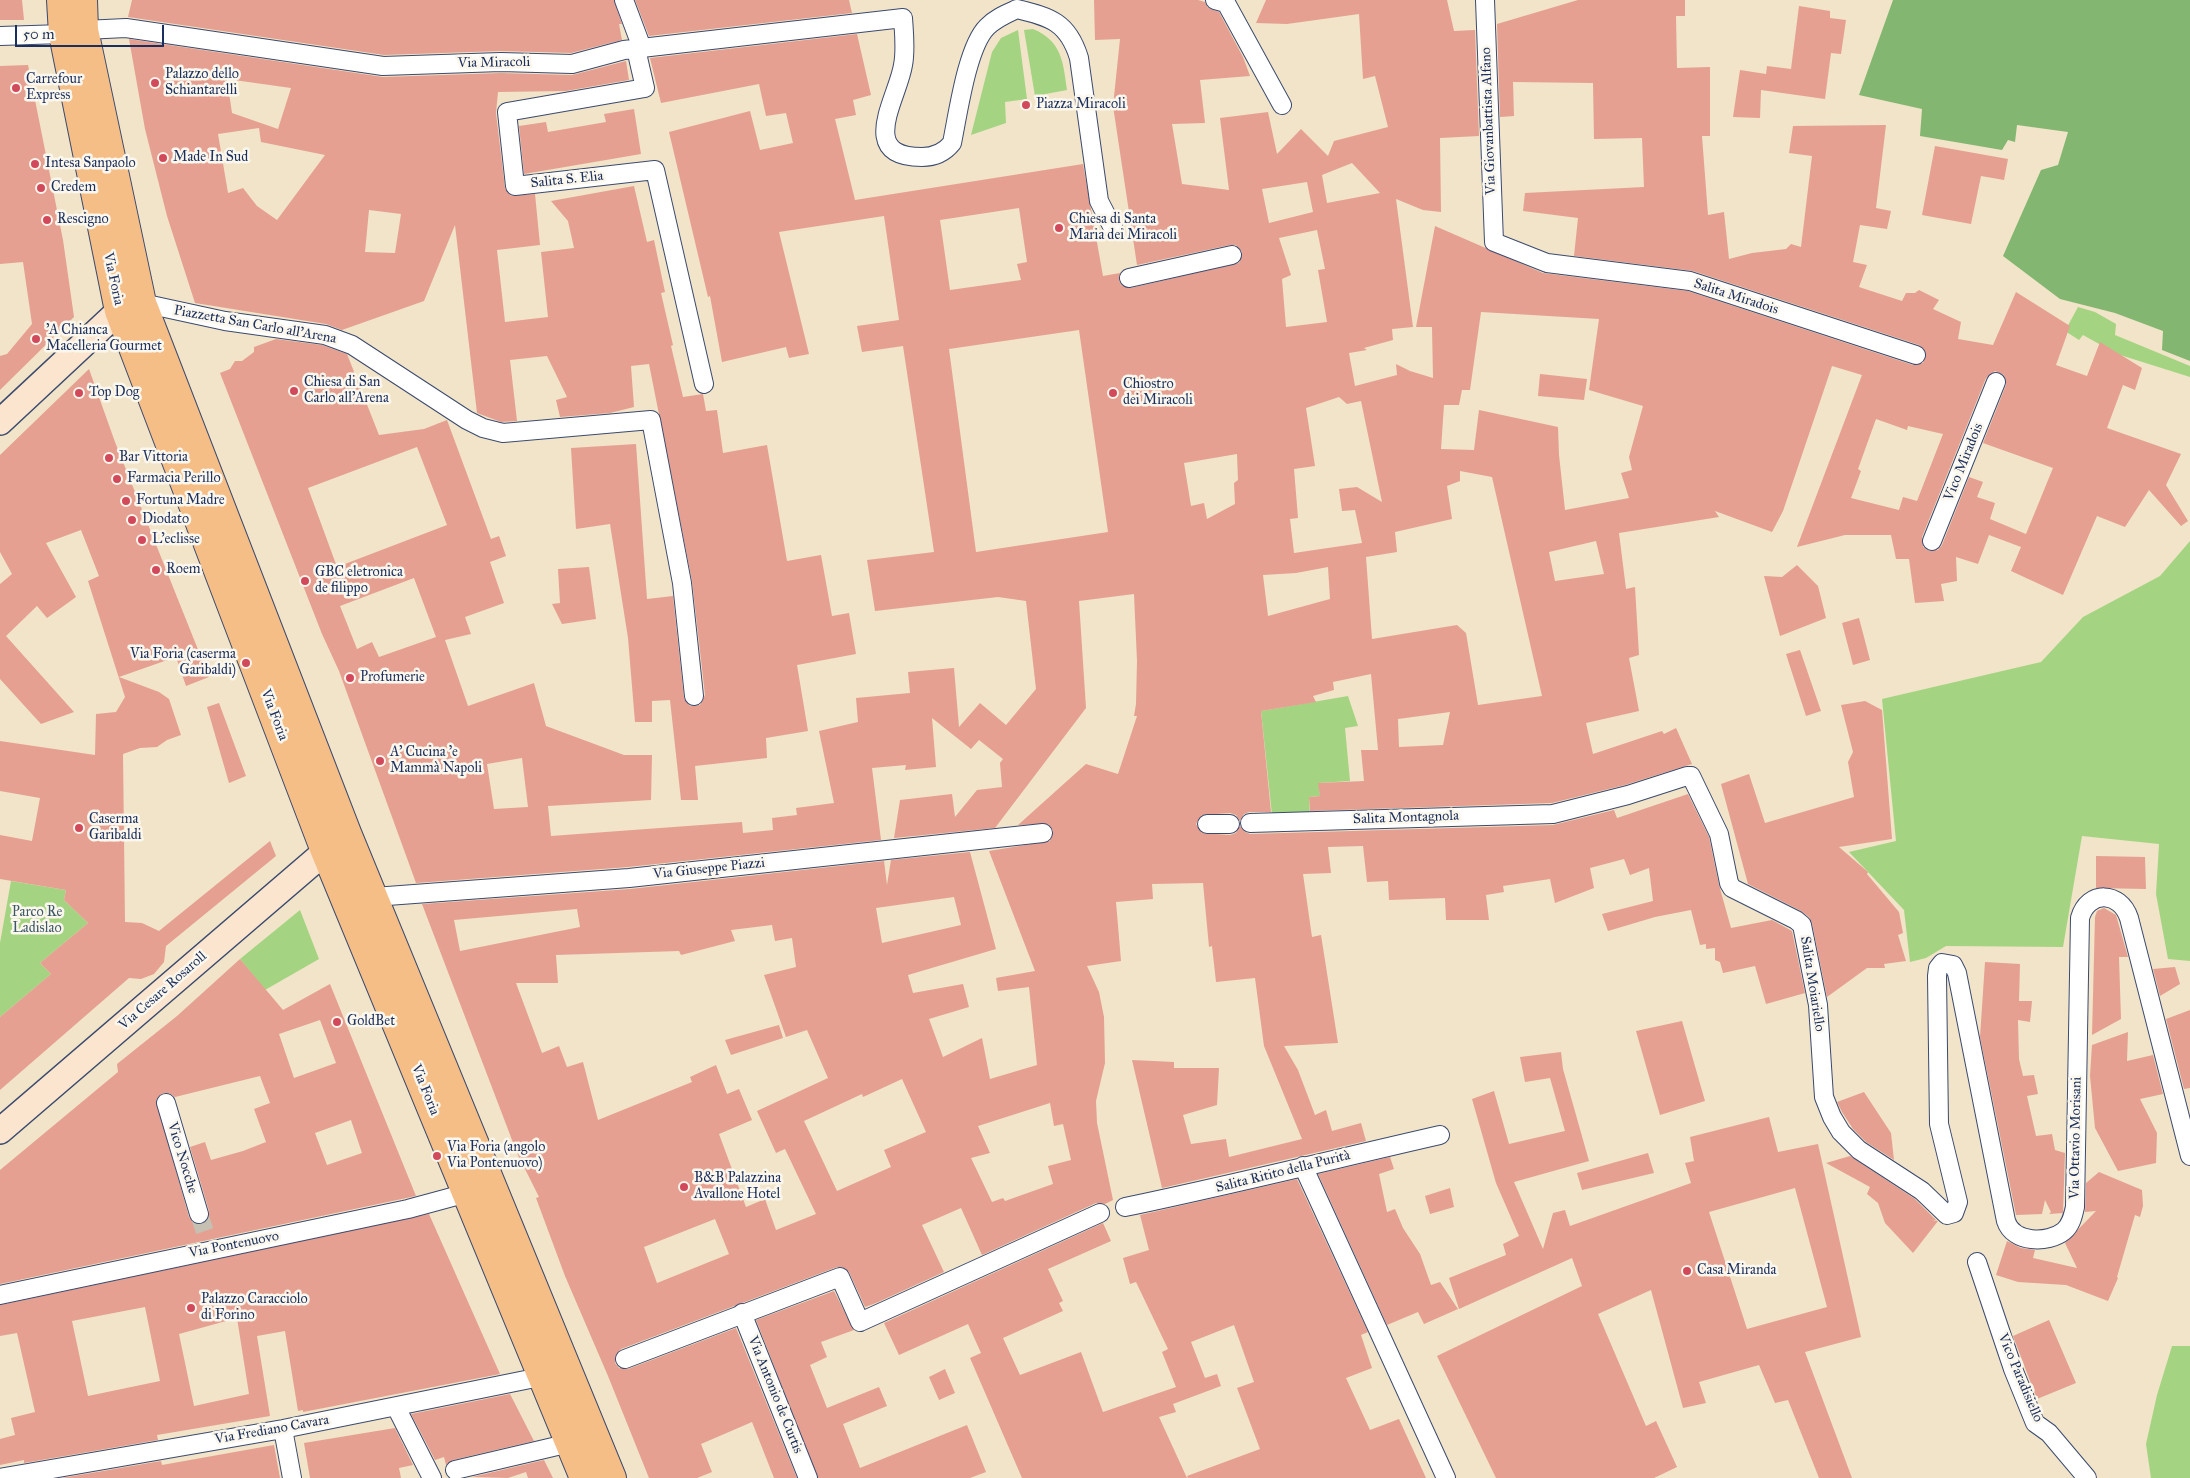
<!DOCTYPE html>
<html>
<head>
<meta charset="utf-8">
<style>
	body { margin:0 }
	#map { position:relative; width:2190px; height:1478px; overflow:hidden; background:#f1e4c8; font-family:"IM FELL Great Primer",serif }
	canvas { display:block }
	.scale { position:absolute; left:15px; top:25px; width:149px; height:22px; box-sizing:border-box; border:2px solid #1b2f5e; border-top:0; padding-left:6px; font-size:15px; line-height:18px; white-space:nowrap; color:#1b2f5e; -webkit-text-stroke:4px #fbf7ec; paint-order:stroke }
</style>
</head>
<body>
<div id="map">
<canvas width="2190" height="1478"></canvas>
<div class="scale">50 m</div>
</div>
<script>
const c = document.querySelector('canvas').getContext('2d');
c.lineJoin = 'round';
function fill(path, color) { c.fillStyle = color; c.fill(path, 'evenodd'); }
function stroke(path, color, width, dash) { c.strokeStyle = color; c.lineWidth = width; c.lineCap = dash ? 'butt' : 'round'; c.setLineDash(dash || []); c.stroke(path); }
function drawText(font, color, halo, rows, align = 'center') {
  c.font = font + ' "IM FELL Great Primer",serif'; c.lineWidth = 5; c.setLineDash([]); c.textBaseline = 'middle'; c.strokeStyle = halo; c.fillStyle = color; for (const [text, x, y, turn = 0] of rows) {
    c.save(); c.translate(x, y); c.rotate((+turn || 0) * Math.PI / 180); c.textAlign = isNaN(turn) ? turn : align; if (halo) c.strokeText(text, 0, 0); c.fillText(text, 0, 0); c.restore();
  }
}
const green = new Path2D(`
	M1033,29c29,12 30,33 34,61l-32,6 -11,-66z
	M1018,30l9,69 -22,3 1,21 -35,12 21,-83 9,-14z
	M2078,307l17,5 21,12 -1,11 75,31v11l-73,-23 -34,-19 -4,5 -14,-9z
	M2190,541v420l-22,-2 -12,-65 3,-50 -77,-8 -19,111 -117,-1 -20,12 -16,4 -6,-52 -55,-58 47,-11 -14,-142 159,-37 42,-45 77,-41z
	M1348,696l10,30 -13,2 5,53 -31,2 1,13 -11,1 1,19 -38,-1 -11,-104z
	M11,881l55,9 -2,10 24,23 -48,40 11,11 -51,43v-74z
	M300,910l19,49 -54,31 -25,-31z
	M2172,1346h18v132h-39l-5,-34 11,-49z`);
const forest = new Path2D(`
	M1893,0h297v361l-28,-11 1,-19 -48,-18 -55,-14 -57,-43 38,-86 17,-5 10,-33 -51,-7 -2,17 -7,-2 -6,10 -82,-14 2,-27 -63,-14z`);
const building = new Path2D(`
	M0,0h22l2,20h-24z
	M132,0h482l8,24h-3l3,16 -51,13 -70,-2 -117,4 -256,-38z
	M635,0h214l3,13 -203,23z
	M1094,0h104l7,2 3,6 11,4 24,45 7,19 -50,4 5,43 -33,1 10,60 47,6 -9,-72 48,-6 9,42 24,-25 27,27 6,-15 54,-14 -13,-51 -12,3 -4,-65 -72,10 -31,-1 10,-23h181l7,31 21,-1 4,106 -39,2 1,74 -18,-2 -27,-11 17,128 -21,2 1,11 -29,8 3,2 -18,3 6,33 42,-11 -1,-11 14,7 23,7 -1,-51h-16l19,-101 108,47 145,18 225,74 10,-2 3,-10 -7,-8 -226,-74 -119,-15 4,-38 -55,-7 2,-18 119,-6 -2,-49 -48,1 -1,-56 -80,-1 1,34 -14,1 -3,-93 81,-24h107v16h-9l1,52 33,-1v69h-8l6,79 16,-3 5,47 23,-6 34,-4 5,-5 10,3 11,-91 -23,-3 4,-27 93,-1 -10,83 15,3 -4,18 -27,-4 -7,37 14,3 -8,22 43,14 4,-8h9l4,-3 20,10 -6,9 28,13 -3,17 35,6 23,-53 54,34 -14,39 31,11 13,-34 42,26 -7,22 -12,-5 -16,43 74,26 -15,31 22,36 -7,5 -32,-36 -24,37 -28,-11 -34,79 -52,-24 10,-24 -32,-12 -11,29 -22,-7 1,24 -16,3 3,17 -29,2 -6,-44h-13l-5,-24h-46l-48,12 65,-172 -30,-9 -49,145 -11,21 -57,-21 4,6 -100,16 7,56 9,-2 4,68 -10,3 10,53 -53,12 7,31 69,-23 2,3 12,-6 16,36 -67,21 -73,18 -242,8 -1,-14 11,-1 -2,-13 46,-2 -3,-31h17l-7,-76 -38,8 1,8 -21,6 3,6 -55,9 10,101h-22l-5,2 -4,7 -4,-6 -6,-2 -28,2 -6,9 6,9 28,2 6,-2 4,-7 5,6 5,2 303,-9 61,-15 3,8 71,-24 21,43 10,48 12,43 41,-8 20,11 13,62 -39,11 -11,-38 -32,7 -3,-11 -5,-2v-12l-9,1v-5l-6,1 -9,-35 -36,7 -47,14 -6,-17 51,-13 -4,-33 -19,7 -6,-16 -34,9 4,20 -39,15 -5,-24 -47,7 1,6 -18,3 3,25h-43l-1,-22 -56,2 -1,-19 -21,1 -4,-36 -35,1 3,26 -28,1 9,63 9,-2 17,108 -54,3 14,24 17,45 11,-5 6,21 29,-8 5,18 -204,47 -30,-128 42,2v6h45l-2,37 -34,10 8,29 35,-5 3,18 73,-18 -38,-93 -9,-68 -39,4 -4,-36 -3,1 -6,-64 -51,1 1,15 -37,3 5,59 -34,5 12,26 5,25 1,46 -9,38 1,22 16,77 -8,4 -9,-1 -114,52 -21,-47 -39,17 22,47 -68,31 -11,4 -16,-35 -7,-5h-5l-216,82 -6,8v6l4,5 9,1 108,-41 61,150h-23l-22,-56 -51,22 11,28 -15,6h-48l-41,-102 -43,-100 -29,-78 3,-1 -22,-44 -95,-249 208,-15 254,-28 3,24 4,-25 79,-8 26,97 -88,26 5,18 50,-9 6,23 -40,12 14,38 39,-19 8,41 47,-14 -8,-78 -31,4 -2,-13 39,-7 -46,-120 61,-10 3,-10 -5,-7 -30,1 68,-61 32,10 19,-58h-3l2,-12 1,-43 -3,-67 -55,7 7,107 -91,120 -101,10 6,-38 52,-6 3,23 22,-27 25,-3 -2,-24 3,-4 -24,-19 -8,9 -39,-31 4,49 -31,3 1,-5 -34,3 9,72 -253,27 -212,16 -77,-212 -17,-37 -102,-261 10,-4 5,-8h7l12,-9v-5l22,-8 46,6 25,9 32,81 45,-6 23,-9 44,119 8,-3 7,20 -16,6 14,41 -39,14 6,17 -26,6 23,66 66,-23 12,43 78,29h28l-1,45 -103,6 3,30 191,-14 1,11 30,-3 -1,-12 25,-3 -1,-7 38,-5 -15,-72 39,-9 -2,-24 54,-5 -2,-21 46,-4 5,59 21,-24 26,22 30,-36 -10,-88 -28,-4 -123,14 -8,-51 67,-8 -31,-206 -41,6 -5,-26 42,-6 -15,-104 -105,16 30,122 -20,4 -3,-11 -64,15 -12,-66 -2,1 -39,-165 81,-21 10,39 33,-7 -7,-30 -20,3 -7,-32 -98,19 -11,-45 207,-24 14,61 -18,5 3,15 -21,4 20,81 228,-36 20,112 17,-3 -1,7 2,5 10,3 108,-25 3,-11 -6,-7h-6l-93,20 -24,-159 7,-67 -25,1zM1352,163l28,30 -53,10 -5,-28zM1307,182l6,30 -44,11 -7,-34zM1019,208l8,54 -10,2 4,16 -71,10 -10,-70zM1317,230l8,39 -7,1 9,52 -41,5 -4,-48 9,-4 -12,-37zM1481,312l118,7 -10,71 54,16 -14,51 3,13 -11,3 8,25 -64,12 -6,-55 -1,-28 -79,-17 -5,40 -33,-1 3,-44h15l3,-15h8zM1079,330l29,202 -132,20 -27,-203zM1995,371l9,4 2,10 -23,58 70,25 -27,66 -36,-15 5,-16 -18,-6 6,-15 -14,-5 -27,68 -4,5 -9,1 -6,-4 -1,-10 64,-159zM1339,397l8,7 14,-3 21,101 -25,-15 -18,2 3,22 13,-1 7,33 -68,10 -4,-34 8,-1 -4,-49 21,-3 -9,-58zM1876,419l31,11 1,-4 35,8 -26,67 -14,-4 -4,13 -48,-12 10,-27 -3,-2zM417,447l30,78 -110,42 -29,-79zM1237,454l1,26 -4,3 1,21 -28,15 -3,-16 -13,3 -7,-43zM1460,471l32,6 50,219 -64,9 -12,-72 -9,-8 -85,14 -6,-82 31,-5 -2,-20 57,-13 -5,-33 13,-5zM1596,541l8,33 -49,7 -6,-29zM1328,567l2,32 -62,17 -5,-41 33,-2zM414,578l22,59 -57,20 -7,-15 -15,7 -17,-43zM1450,712l-7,33 -44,2 -1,-28zM522,758l6,49 -34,2 -7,-45zM954,897l7,28 -79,18 -6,-35zM577,909l3,18 -120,24 -6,-31zM772,925l3,16 17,-3 4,29 -32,8 22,62 21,-7 21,48 -71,33 19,42 9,-4 31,65 -40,16 -11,-31 -19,8 -27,-73 33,-14 -13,-31 -12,5 -11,-29 -26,12 2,5 -94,38 -15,-58 -16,5 -8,-21 -17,7 -26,-70h42l-2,-28 123,-4 2,4 54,-14 -4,-11zM902,1079l24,53 -42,18 7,17 -54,24 -33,-70 58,-27 1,3zM1050,1103l4,23 9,-2 8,36 -23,6 5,18 -48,17 -2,-3 -11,4 -21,-44 19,-5 -12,-27zM715,1219l14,35 -72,29 -13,-36z
	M1799,6l31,5v7l16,2 -5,34 -10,-1 -6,46 -64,-9 -1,28 -27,-1 7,-47 26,4 1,-8 24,3z
	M129,39l254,38 118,-4 71,2 54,-14 3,19 -63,11 -68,1 -2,21 9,75 6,8 24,-2 5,51 -43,5 8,72 43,-5 -7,-65 33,-4 -6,-27 -17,-20 83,-15 13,56 7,-2 11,52 -4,1 12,52 -2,1 12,51 20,-3 3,17 11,-1 6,43 44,-8 20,116 34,-6 11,61 17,-3 7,41 -59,11 11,66 -42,7 1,20 -72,8 3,34h-17l-11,-100 -18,1v21h-17l-7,-84 -18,-114 -34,5 -5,-81 65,-4 11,155 26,-3 11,102 6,8 10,-1 5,-10 -13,-114 -43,-217 -18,2 3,41 -24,6 -50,4 -4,-17 11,-3 -20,-41 -37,4 7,61 -16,1 -24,-9 -22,-188 -31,76 -82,29 -16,-6 -131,-21 -28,-87 -22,-87zM227,79l64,9 -13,41 -46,-16zM259,128l2,14 64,13 -48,65 -20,-14 -14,-18 -15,5 -10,-59zM369,210l32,4 -6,39 -30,-1z
	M28,65l35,175 11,77 -74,73v-34l7,-2 25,-30 -9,-62 -23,2v-198z
	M634,109l7,45 -117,20 -5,-48 27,-4 2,10 58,-10 -2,-8z
	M1935,146l73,13 -4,21 -23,-4 -10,48 -49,-9z
	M89,369l26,73 94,235 -23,9 -10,-29 -57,20 40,15 10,7 12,36 -14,5 -10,7 -17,1 -17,6 2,168 17,1 17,8 111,-90 6,15 -110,90 -2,16 -10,12 -13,5 -12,-1 -129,112v-73l51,-43 -11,-11 48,-40 -24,-23 2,-10 -66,-11v-44l32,6 8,-43 -40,-7v-50l95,14 1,-41 20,-2 9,-15 -37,-116 11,-5 -18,-46 -35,13 30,54 -29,21 -10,-12 -31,30 68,76 -33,12 -41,-45v-95l12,-10 -12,-22v-97z
	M1540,374l47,5 -3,21 -46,-4z
	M1797,565l21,21 8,32 -46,18 -16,-60 18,1z
	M589,567l7,52 -34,5 -10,-20 8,-1 -2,-34z
	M1859,618l11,42 -17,5 -11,-42z
	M1800,650l21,61 -15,5 -20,-62z
	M1865,701l17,9 10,129 -53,8 29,25 -1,2 32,38 4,21 -5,2 8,26 -22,3 1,4h-18l-40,29 -15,-74 -3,-6 -8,-6 -53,-27 -27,-100 28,-10 16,49 89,-26 -6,-35 5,-10 -12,-47z
	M219,703l27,73 -17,7 -22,-76z
	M2096,856l49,1 1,32 -50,-1z
	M2104,908l12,7 12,42h-9l2,62 -29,16 3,-118 2,-6z
	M240,959l43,51 47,-26 86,212 -416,88v-114l118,-98 -1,-8 60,-48zM320,1020l16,43 -42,15 -15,-44zM260,1076l10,27 -16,6 12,33 -23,9 -32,9 -6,-18 -15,5 19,64 -3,11 -10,2 -7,-7 -33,-117 7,-7h6l6,4zM351,1120l11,33 -35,12 -12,-32z
	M1985,962l35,2 -1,37h13l-2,21 -12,-2 1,39 4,17 11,-1 4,19 -11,2 9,40 16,-2 3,16 10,3 -2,60 -14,1 2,-2 -6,-12 -3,14 -26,1 -36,-178z
	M2175,967l5,17 -20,12 -7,-27z
	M2190,1010v78l-6,1 -18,-70z
	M1682,1021l23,80 -45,14 -24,-84z
	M779,1025l4,13 -52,17 -6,-15z
	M2128,1032l-1,29 26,-6 10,39 -23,5 17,34 -1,30 -38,8 -23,-43 -5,-52 2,-31z
	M1561,1052l2,17 26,92 -75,21 29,67 10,-36 12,-3 5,16 121,-43 -6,-20 9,-2 -4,-24 79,-20 9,35 40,-8 43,193 -56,15 47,126h-33l-31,-78 -13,3 -16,-38 -60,17 7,21 -23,5 -32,-118 -53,24 48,112 10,-5 21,46 -23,11h-158l-59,-122 145,-70 -10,-28 -113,51 -10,-31 57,-23 -3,-11 16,-8 -23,-53 -24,-84 22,-8 15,53 56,-13 -15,-53 -25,4 -5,-25zM1795,1188l32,119 -80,22 -38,-117z
	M1864,1092l27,41 3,27 -28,-18 -13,-13 -11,-17 -5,-10z
	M1648,1153l6,20 -72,17 -5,-17z
	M1850,1156l65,43 21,21h-4l6,1 -25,32 -28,-30 -7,-20 -11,-9 3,-7 -44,-24z
	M1390,1157l4,12 -15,5 8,38 8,-3 8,19 17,26 11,31 9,-3 18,27 -34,15 -6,-12 -31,13 -69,-151z
	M2099,1172l43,18 1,16 -3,11 -5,-2 -18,62 1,1 -10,23 -42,-16 -48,-3 -22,-7 11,-34 14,7 14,2 -2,8 44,10 -12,-25 31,-32 -11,1 1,-29z
	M1297,1179l71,153 -7,3 11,33 -26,10 24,52 29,-11 27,59h-238l-1,-2 73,-27 -23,-61 17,-6 -20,-57 -43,17 14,36 12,-4 4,12 -48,18 3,8 -17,5 28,61h-165l-52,-120 11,-5 -13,-29 -69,31 -15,-32 219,-100 8,18 -63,28 15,32 -4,2 4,8 -60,27 17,37 61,-23 22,60 73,-25 -14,-35 6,-3 -32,-67 -6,2 -7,-26 26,-8 -9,-35z
	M1450,1188l4,19 -24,7 -5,-18z
	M429,1214l71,160 -197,38v-2l-5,1 -13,-80 -28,5 13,80 -113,19 1,5 -134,23v-3l-24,5v-26l15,-4 -4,-17 24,-6 -18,-79 -17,3v-31zM145,1307l15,74 -72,15 -16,-75zM237,1318l12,76 -55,12 -15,-72z
	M834,1291l20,39 -33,12 6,15 -17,8 17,43 52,-21 8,19 -44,18 17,44 107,-43 19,47 -16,6h-152l-62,-158z
	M2049,1320l27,63 -39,16 -24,-63z
	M945,1369l10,24 -16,7 -10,-23z
	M510,1394l24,47 -81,19 -7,5 -2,-8 -9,3 -24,-46z
	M395,1428l18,37 -14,3 2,10h-91l-6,-35z
	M274,1445l6,33h-218l99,-17 1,4z
	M544,1460l9,18h-25l-2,-6 -18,6 -36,-1z`);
const streetTunnel = new Path2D(`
	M199,1214l7,21`);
const street = new Path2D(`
	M624,0l18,48
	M1215,0l11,3 56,102
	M1485,0l9,242 53,21 143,18 226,74
	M0,36l63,-2 21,-4 42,-2 257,38 118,-4 71,2 52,-14 279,-32c1,15 3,32 0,47 -5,33 -47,92 19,92 12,0 22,-4 30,-14 6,-29 15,-96 35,-116 9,-9 19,-13 30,-18 33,8 51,13 62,49l20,143 15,29
	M636,49l9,39 -138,24 8,74 140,-16 49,214
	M1129,278l103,-23
	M142,303l83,18 100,14 27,10 115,75 16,8 20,5 148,-13 31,163 12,113
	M1932,541l64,-159
	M1250,823l303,-9 75,-19 59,-19h4l28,58 10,49 3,5 64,32 6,5 16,80 6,92 8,20 9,15 18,18 63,41 25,24 7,-2 4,-11 -19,-78 -2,-148 1,-8 4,-5 11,2 4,8 49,248c7,22 42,23 58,10 7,-6 9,-15 11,-24l5,-289c8,-28 40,-27 49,0l61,238
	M1207,824h23
	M374,897l255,-19 414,-45
	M166,1103l33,111
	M1303,1166l143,312
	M1125,1207c106,-22 210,-48 315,-72
	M1977,1262l36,107 22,54 14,10 38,45
	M0,1295l408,-86 59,-16
	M742,1313l66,165
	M625,1359l215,-82 20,45 240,-109
	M396,1407l36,71
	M283,1429l9,49
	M455,1470l115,-27
	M0,1478l283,-49 267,-54`);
const secondary = new Path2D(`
	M0,422l119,-111 18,-6
	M0,1131l340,-292`);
const primary = new Path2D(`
	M61,0l2,34 56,277 206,540 259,627
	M83,0l1,30 58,273 205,530 265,645`);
const markers = [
	[155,83,5,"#d1495b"],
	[16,88,5,"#d1495b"],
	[1026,105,5,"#d1495b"],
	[163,158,5,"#d1495b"],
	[35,164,5,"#d1495b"],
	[41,188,5,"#d1495b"],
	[47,220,5,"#d1495b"],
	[1059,228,5,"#d1495b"],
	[36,339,5,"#d1495b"],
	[294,391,5,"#d1495b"],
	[79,393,5,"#d1495b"],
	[1113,393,5,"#d1495b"],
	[109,458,5,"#d1495b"],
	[117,479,5,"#d1495b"],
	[126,501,5,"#d1495b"],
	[132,520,5,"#d1495b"],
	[142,540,5,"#d1495b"],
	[156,570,5,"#d1495b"],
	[305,581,5,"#d1495b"],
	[246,663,5,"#d1495b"],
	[350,678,5,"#d1495b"],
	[380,761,5,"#d1495b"],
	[79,828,5,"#d1495b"],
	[337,1022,5,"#d1495b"],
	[437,1156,5,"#d1495b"],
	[684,1187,5,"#d1495b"],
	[1687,1271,5,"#d1495b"],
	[191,1308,5,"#d1495b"]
];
const streetNames = [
	["Via Miracoli",494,63,-1],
	["Via Giovanbattista Alfano",1489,121,-92],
	["Salita S. Elia",567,180,-6],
	["Via Foria",113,279,78],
	["Salita Miradois",1736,297,18],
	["Piazzetta San Carlo all'Arena",255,325,10],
	["Vico Miradois",1964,462,-68],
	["Via Foria",274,715,69],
	["Salita Montagnola",1406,818,-2],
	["Via Giuseppe Piazzi",709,869,-6],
	["Salita Moiariello",1812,984,81],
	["Via Cesare Rosaroll",163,991,-41],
	["Via Foria",425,1090,68],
	["Via Ottavio Morisani",2076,1138,-89],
	["Vico Nocche",182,1158,73],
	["Salita Ritito della Purità",1283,1172,-14],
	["Via Pontenuovo",234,1245,-11],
	["Vico Paradisiello",2020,1378,67],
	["Via Antonio de Curtis",775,1395,68],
	["Via Frediano Cavara",272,1430,-10]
];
const poiNames = [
	["Palazzo dello",165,75],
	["Schiantarelli",165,91],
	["Carrefour",26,80],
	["Express",26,96],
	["Piazza Miracoli",1036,105],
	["Made In Sud",173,158],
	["Intesa Sanpaolo",45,164],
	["Credem",51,188],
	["Rescigno",57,220],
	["Chiesa di Santa",1069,220],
	["Maria dei Miracoli",1069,236],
	["'A Chianca",46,331],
	["Macelleria Gourmet",46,347],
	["Chiesa di San",304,383],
	["Carlo all'Arena",304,399],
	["Chiostro",1123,385],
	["dei Miracoli",1123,401],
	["Top Dog",89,393],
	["Bar Vittoria",119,458],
	["Farmacia Perillo",127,479],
	["Fortuna Madre",136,501],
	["Diodato",142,520],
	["L'eclisse",152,540],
	["Roem",166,570],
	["GBC eletronica",315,573],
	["de filippo",315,589],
	["Via Foria (caserma",236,655,"right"],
	["Garibaldi)",236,671,"right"],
	["Profumerie",360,678],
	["A' Cucina 'e",390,753],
	["Mammà Napoli",390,769],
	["Caserma",89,820],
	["Garibaldi",89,836],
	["GoldBet",347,1022],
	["Via Foria (angolo",447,1148],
	["Via Pontenuovo)",447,1164],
	["B&B Palazzina",694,1179],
	["Avallone Hotel",694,1195],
	["Casa Miranda",1697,1271],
	["Palazzo Caracciolo",201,1300],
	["di Forino",201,1316]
];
const parkNames = [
	["Parco Re",37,913],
	["Ladislao",37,929]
];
fill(green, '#a4d482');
fill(forest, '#83b670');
fill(building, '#e5a091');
stroke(streetTunnel, '#c6c0b3', 18, [18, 9]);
stroke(street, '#3b4a6e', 20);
stroke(secondary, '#3b4a6e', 28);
stroke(primary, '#3b4a6e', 30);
stroke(street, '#fff', 18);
stroke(secondary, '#fbe5cf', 25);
stroke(primary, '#f6be87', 28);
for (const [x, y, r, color] of markers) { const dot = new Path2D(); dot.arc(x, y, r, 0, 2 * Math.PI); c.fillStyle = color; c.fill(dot); stroke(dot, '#fbf7ec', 2); }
drawText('14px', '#1b2f5e', '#fbf7ec', streetNames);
drawText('14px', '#1b2f5e', '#fbf7ec', poiNames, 'left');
drawText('14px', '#3d5867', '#fbf7ec', parkNames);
</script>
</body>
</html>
